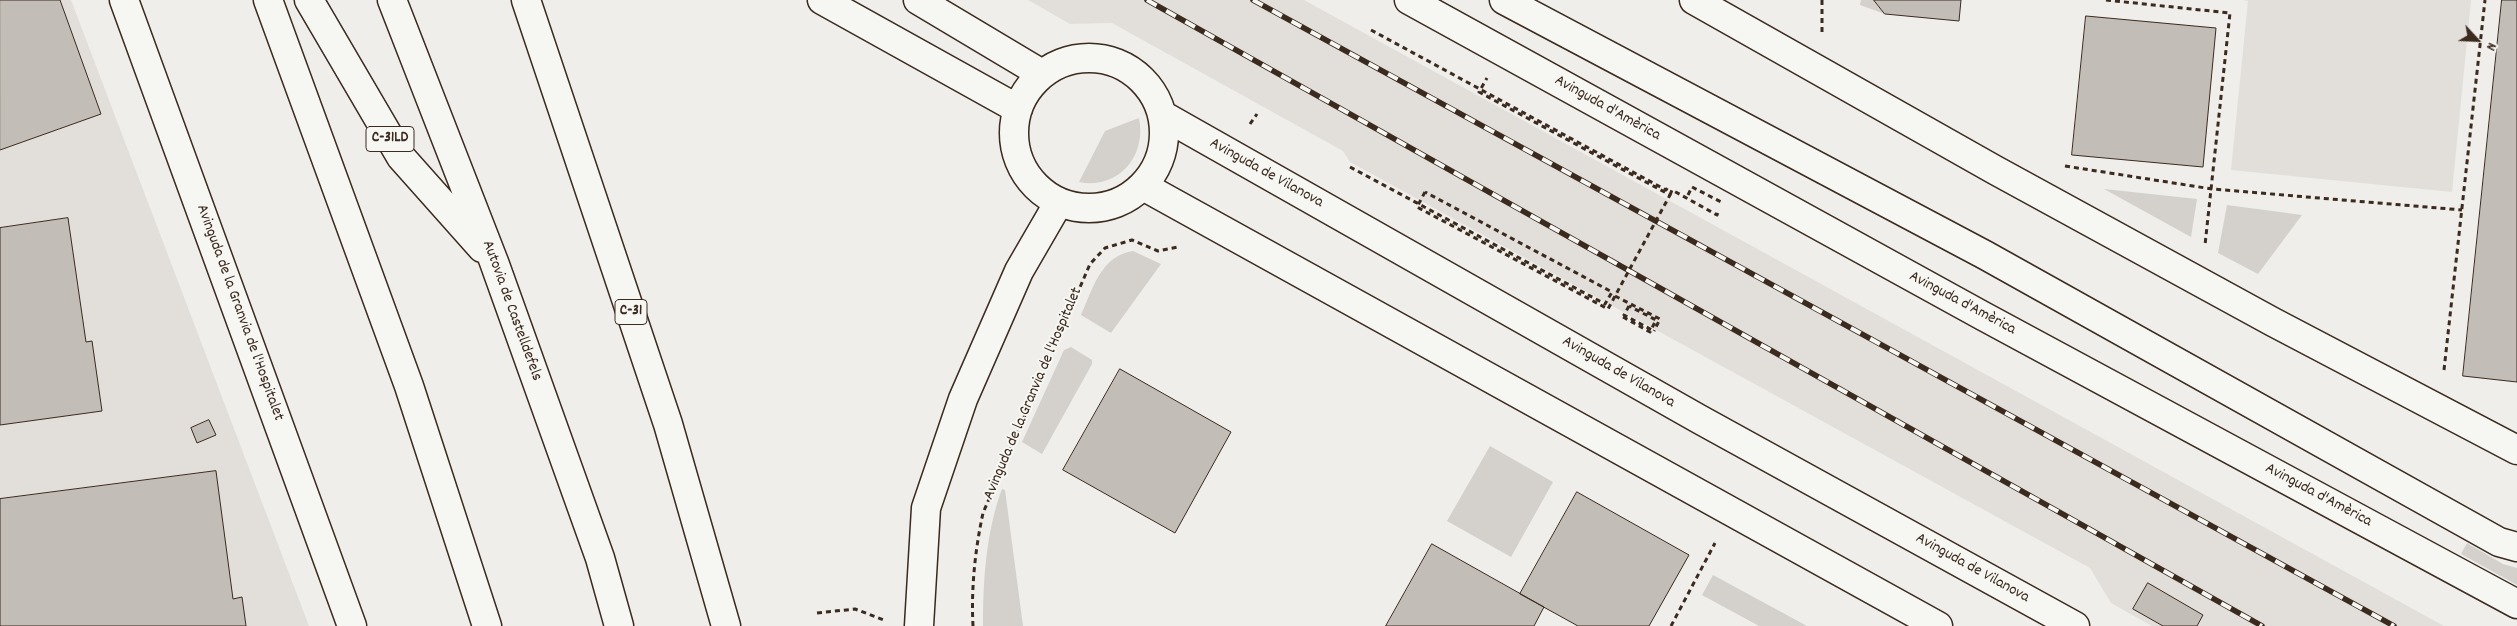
<!DOCTYPE html>
<html>
<head>
<meta charset="utf-8">
<style>
	body { margin:0 }
	#map { position:relative; width:2517px; height:626px; overflow:hidden; background:#efeeea; font-family:Dekko,sans-serif }
	canvas { display:block }
	.north { position:absolute; left:2452px; top:15px; width:50px; height:50px; -webkit-text-stroke:4px #f6f6f2; paint-order:stroke; rotate:115deg; font-size:14px; font-weight:700; line-height:20px; text-align:center; color:#3b2a1e }
	.north::after { content:''; display:block; margin:auto; width:18px; height:22px; background:#3b2a1e; clip-path:polygon(50% 0,100% 100%,50% 72%,0 100%) }
</style>
</head>
<body>
<div id="map">
<canvas width="2517" height="626"></canvas>
<div class="north">N</div>
</div>
<script>
const c = document.querySelector('canvas').getContext('2d');
c.lineJoin = 'round';
function fill(path, color) { c.fillStyle = color; c.fill(path, 'evenodd'); }
function stroke(path, color, width, dash) { c.strokeStyle = color; c.lineWidth = width; c.lineCap = dash ? 'butt' : 'round'; c.setLineDash(dash || []); c.stroke(path); }
function drawText(font, color, halo, rows, align = 'center') {
  c.font = font + ' Dekko,sans-serif'; c.lineWidth = 4; c.setLineDash([]); c.textBaseline = 'middle'; c.strokeStyle = halo; c.fillStyle = color; for (const [text, x, y, turn = 0] of rows) {
    c.save(); c.translate(x, y); c.rotate((+turn || 0) * Math.PI / 180); c.textAlign = isNaN(turn) ? turn : align; if (halo) c.strokeText(text, 0, 0); c.fillText(text, 0, 0); c.restore();
  }
}
const built = new Path2D(`
	M0,0h71l238,626h-309z
	M1028,0h276l1140,626h-292l-41,-23 -21,-35 -740,-406 -7,-11 -231,-128 -42,1z
	M2243,0h228l-19,192 -221,-22 17,-169z`);
const green = new Path2D(`
	M1861,0h13l11,14 -25,-9z
	M1139,118c8,38 -21,72 -60,64l26,-51z
	M2104,189l93,10 -6,38z
	M2227,205l75,10 -44,59 -40,-21z
	M1133,251l28,13 -50,69 -30,-18c12,-27 20,-59 52,-64z
	M1071,347l21,13v4l-50,90 -20,-12 42,-92z
	M1490,446l63,36 -42,75 -64,-36z
	M1002,489l3,1 18,136h-40c0,-46 3,-94 19,-137z
	M2467,543l36,21 14,4v17l-56,-31z
	M1713,575l94,51h-48l-57,-31z`);
const building = new Path2D(`
	M0,0h60l41,114 -101,36z
	M1874,0h87l-2,21 -74,-7z
	M2502,0h15v382l-54,-6z
	M2086,16l130,12 -13,139 -131,-12z
	M68,218l18,124 6,-1 10,70 -102,14v-197z
	M1120,369l111,63 -56,101 -112,-63z
	M209,420l7,15 -19,8 -6,-15z
	M216,471l17,128 9,-2 4,29h-246v-127z
	M1577,492l112,63 -40,71h-71l-58,-32z
	M1432,544l112,63 -10,19h-148z
	M2148,583l55,32 -6,11h-34l-30,-17z`);
const path = new Path2D(`
	M1822,0v32
	M2106,0l124,13 -25,232
	M1371,30l295,160 3,-5
	M1250,124l7,-10
	M2065,166l147,23 250,21
	M1350,167l255,137 7,-12 -187,-100
	M1670,195l2,-5 45,25 2,-5
	M1615,296l45,23 -6,12
	M1623,317l27,15 6,-12 -27,-14
	M2444,370l41,-370
	M817,613l38,-4 29,11
	M973,626c-2,-37 2,-76 10,-113l107,-249 15,-16 27,-8 26,11 20,-4
	M1671,626l44,-83`);
const street = new Path2D(`
	M124,0l228,626
	M822,0l196,109
	M918,0l124,74
	M1409,0l574,316 534,288
	M1504,0l481,255 514,287 18,5
	M1694,0l301,170 278,152 244,128
	M1014 133a75 75 0 1 1 150 0a75 75 0 1 1-150 0Z
	M1164,116l535,303 376,207
	M1143,186l795,440
	M919,626l7,-118 37,-109 56,-128 40,-69`);
const highway = new Path2D(`
	M268,0l141,386 78,240
	M309,0l92,157 81,91
	M392,0l102,262 106,296 19,68
	M526,0l142,424 58,202`);
const rail = new Path2D(`
	M1147,0l1115,626
	M1253,0l1141,626`);
const pathBridge = new Path2D(`
	M1425,192l-8,15 191,102 62,-114 -191,-103 8,-14
	M1688,195l4,-8 31,16
	M1629,306l-5,9 30,16`);
const shields = [
	[390,139,48],
	[631,312,32]
];
const shieldNames = [
	["C-31LD",390,139],
	["C-31",631,312]
];
const streetNames = [
	["Avinguda d'Amèrica",1607,109,29],
	["Avinguda de Vilanova",1266,174,29],
	["Avinguda d'Amèrica",1962,304,28],
	["Autovia de Castelldefels",511,311,70],
	["Avinguda de la Granvia de l'Hospitalet",239,313,70],
	["Avinguda de Vilanova",1618,373,30],
	["Avinguda de la Granvia de l'Hospitalet",1034,394,-67],
	["Avinguda d'Amèrica",2318,496,28],
	["Avinguda de Vilanova",1972,569,29]
];
fill(built, '#e2dfdb');
fill(green, '#d4d1cc');
fill(building, '#c2bdb7');
stroke(building, '#3b2a1e', 1);
stroke(street, '#3b2a1e', 31);
stroke(highway, '#3b2a1e', 31);
stroke(path, '#3b2a1e', 3, [5, 4]);
stroke(street, '#f6f6f2', 28);
stroke(highway, '#f6f6f2', 28);
stroke(rail, '#3b2a1e', 5.5);
stroke(rail, '#f6f6f2', 4, [11]);
stroke(pathBridge, '#3b2a1e', 3, [5, 4]);
for (const [x, y, w] of shields) { const box = new Path2D(); box.roundRect(x - w / 2, y - 12.5, w, 25, 4); c.fillStyle = '#f6f6f2'; c.fill(box); stroke(box, '#3b2a1e', 1); }
drawText('bold 15px', '#3b2a1e', null, shieldNames);
drawText('16px', '#3b2a1e', '#f6f6f2', streetNames);
</script>
</body>
</html>
